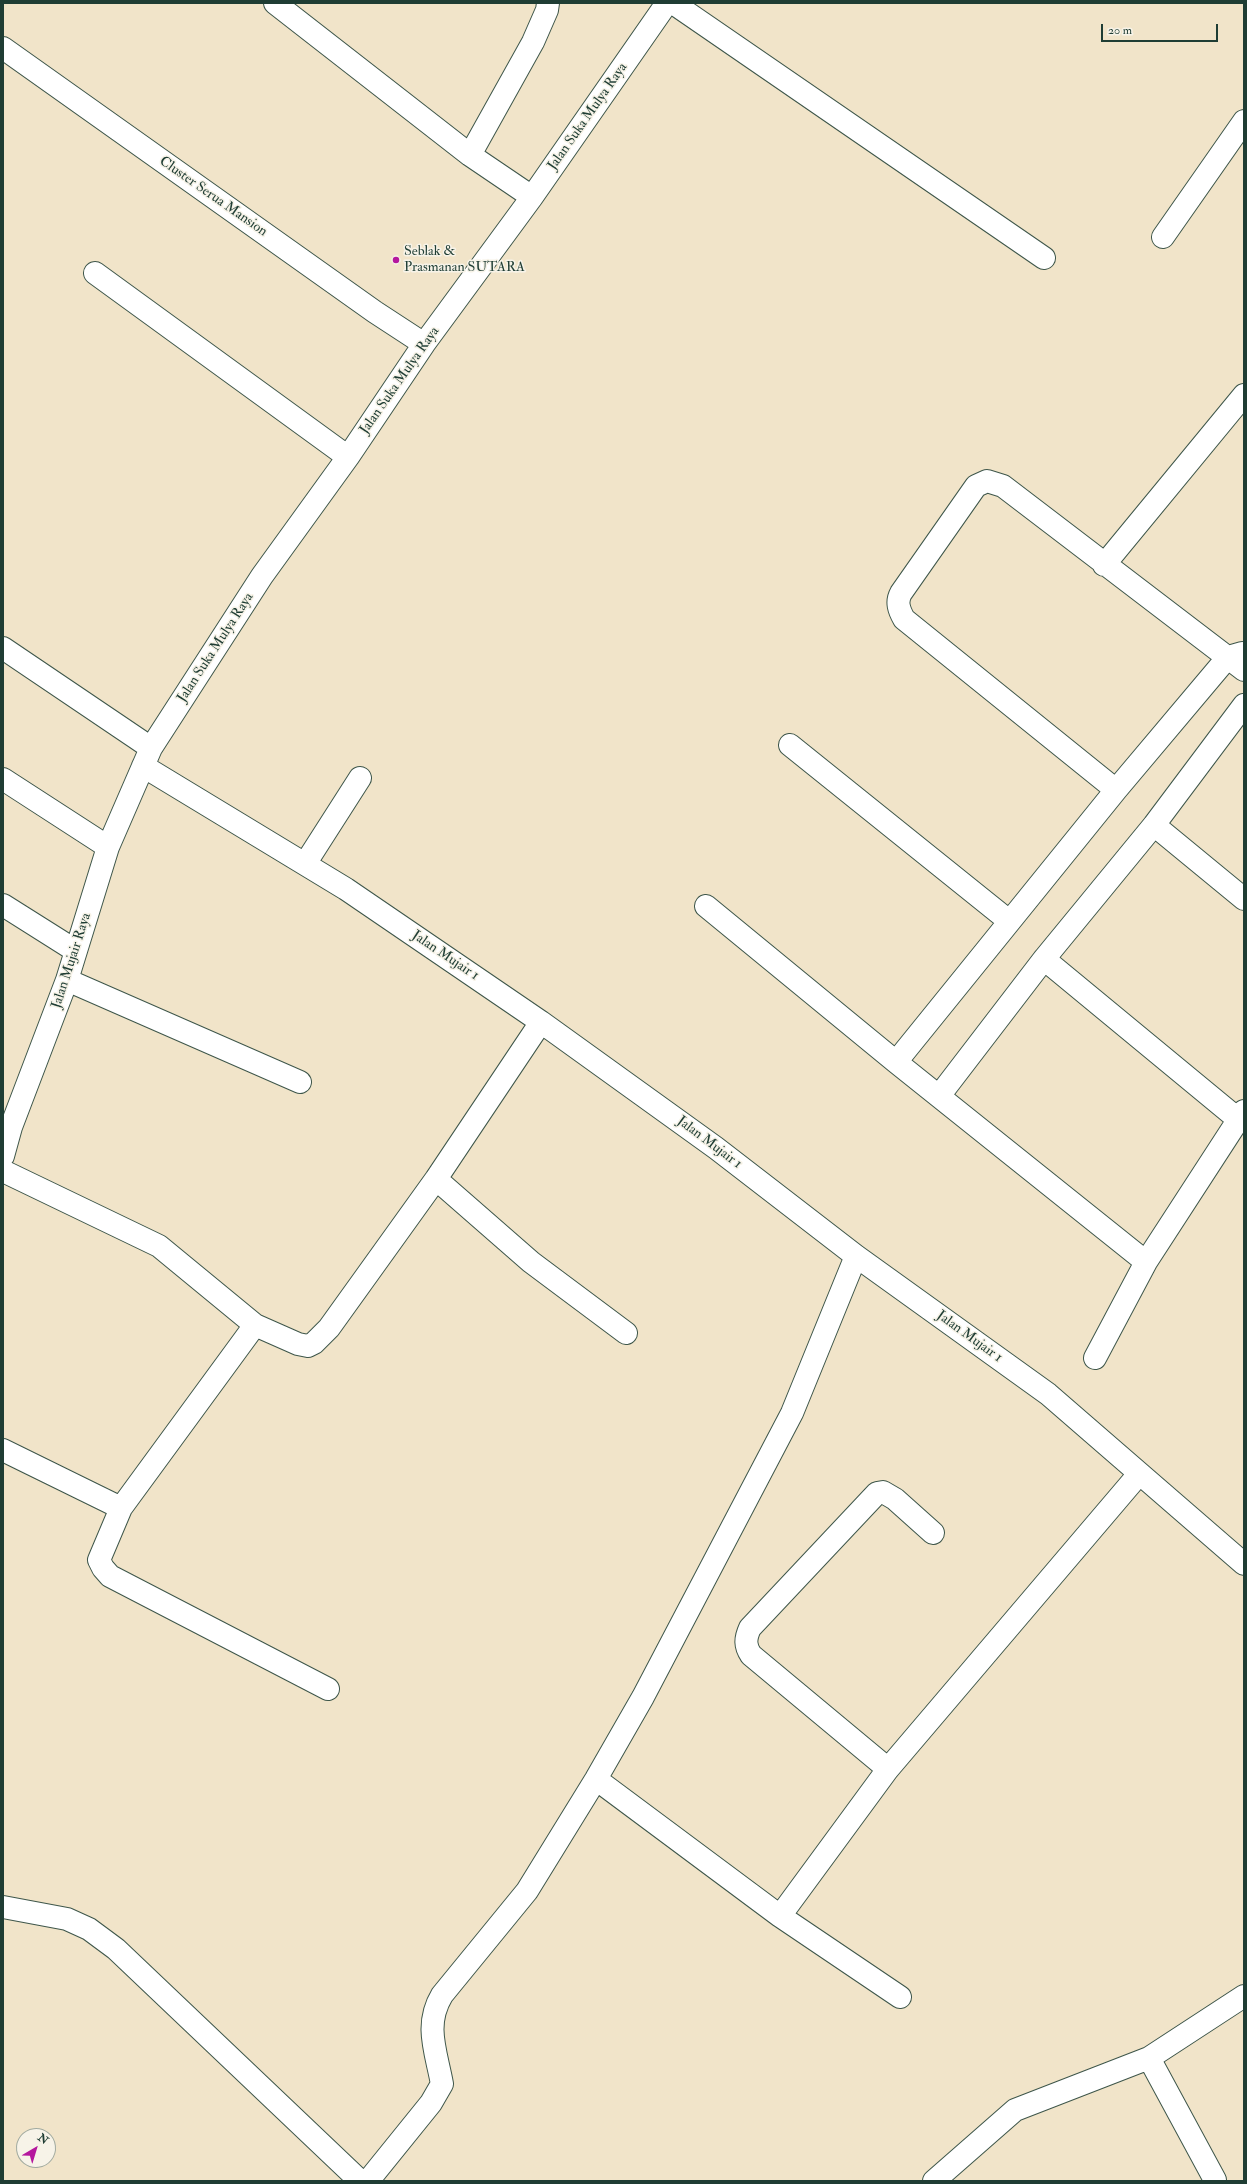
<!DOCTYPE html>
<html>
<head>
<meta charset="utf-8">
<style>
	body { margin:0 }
	#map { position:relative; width:1247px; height:2184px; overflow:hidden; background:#f1e4c9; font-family:"IM FELL Double Pica",serif }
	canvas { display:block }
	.frame { position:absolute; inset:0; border:4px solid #1f3d34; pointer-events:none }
	.north { position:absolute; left:16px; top:2128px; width:40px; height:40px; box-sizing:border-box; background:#f7f3e8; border:1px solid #a1aaa0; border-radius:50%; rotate:38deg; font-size:11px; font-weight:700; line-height:16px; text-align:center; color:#1f3d34 }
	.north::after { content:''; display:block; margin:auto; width:14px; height:18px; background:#b5179e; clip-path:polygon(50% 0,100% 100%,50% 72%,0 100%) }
	.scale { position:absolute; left:1101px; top:24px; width:117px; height:18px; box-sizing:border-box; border:2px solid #1f3d34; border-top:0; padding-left:5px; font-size:12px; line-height:14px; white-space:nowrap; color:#1f3d34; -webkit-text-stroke:3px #f7f3e8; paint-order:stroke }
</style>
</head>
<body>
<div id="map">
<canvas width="1247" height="2184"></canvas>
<div class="frame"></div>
<div class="north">N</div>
<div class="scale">20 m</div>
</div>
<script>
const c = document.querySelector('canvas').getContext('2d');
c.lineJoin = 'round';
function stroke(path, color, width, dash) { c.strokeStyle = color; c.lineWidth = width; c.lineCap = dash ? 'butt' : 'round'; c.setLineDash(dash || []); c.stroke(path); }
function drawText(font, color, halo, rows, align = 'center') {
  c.font = font + ' "IM FELL Double Pica",serif'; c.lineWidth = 3; c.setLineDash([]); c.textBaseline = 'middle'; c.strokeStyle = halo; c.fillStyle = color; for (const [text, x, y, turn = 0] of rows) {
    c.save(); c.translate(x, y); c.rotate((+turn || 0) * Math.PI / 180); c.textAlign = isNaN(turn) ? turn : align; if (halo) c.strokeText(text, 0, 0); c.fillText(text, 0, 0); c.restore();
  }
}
const minor = new Path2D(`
	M275,3l195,152 62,42
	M673,3l371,255
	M3,48l372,264 49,32
	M470,155l63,-113 14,-32 1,-7
	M1163,237l81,-116
	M95,273l253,184
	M1104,565l140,-170
	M3,648l148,100
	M790,745l219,176
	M143,766l203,123 195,133 175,126 140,108 192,138 196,170
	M3,779l105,68
	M1116,790l-212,-171c-5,-9 -8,-17 -3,-26l75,-107 11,-5 16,5 241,184
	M1154,825l90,74
	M305,864l55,-86
	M3,905l73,46
	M706,906l190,156 250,200
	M1044,959l195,161
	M67,980l233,102
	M896,1062l220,-272 112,-133 14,-4
	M939,1096l105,-137 110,-134 90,-120
	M3,1156l8,-29 56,-147 41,-133 43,-99 111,-172 86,-119 76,-113 108,-147 135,-194
	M3,1171l156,75 96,79 43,19 10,2 6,-3 15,-15 107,-149 105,-157
	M436,1179l95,83 95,71
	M255,1325l-134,183 -22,52 4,8 7,8 218,113
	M1095,1358l51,-96 98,-151
	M3,1450l118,58
	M888,1769l-137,-114c-6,-9 -6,-16 -1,-27l127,-135 6,-1 12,7 38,34
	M596,1779l184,137 120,81
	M3,1907l64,12 22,10 27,20 244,232
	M780,1916l108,-147 251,-295
	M1149,2058l66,122
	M368,2181l63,-78 11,-19c-6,-33 -18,-59 0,-89l85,-104 69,-112 47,-82 149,-284 64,-157
	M934,2181l81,-71 134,-52 95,-62`);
const markers = [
	[396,260,4,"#b5179e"]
];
const streetNames = [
	["Jalan Suka Mulya Raya",588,117,-55],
	["Cluster Serua Mansion",213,197,35],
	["Jalan Suka Mulya Raya",400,381,-55],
	["Jalan Suka Mulya Raya",216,648,-57],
	["Jalan Mujair 1",445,956,34],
	["Jalan Mujair Raya",72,961,-72],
	["Jalan Mujair 1",709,1143,37],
	["Jalan Mujair 1",969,1337,36]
];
const poiNames = [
	["Seblak &",404,252],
	["Prasmanan SUTARA",404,268]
];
stroke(minor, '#3e564a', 24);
stroke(minor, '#fff', 22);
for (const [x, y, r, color] of markers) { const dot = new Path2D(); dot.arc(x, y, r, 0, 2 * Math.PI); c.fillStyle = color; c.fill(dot); stroke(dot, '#f7f3e8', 1.5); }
drawText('14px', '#1f3d34', '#f7f3e8', streetNames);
drawText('14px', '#1f3d34', '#f7f3e8', poiNames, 'left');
</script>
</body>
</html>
